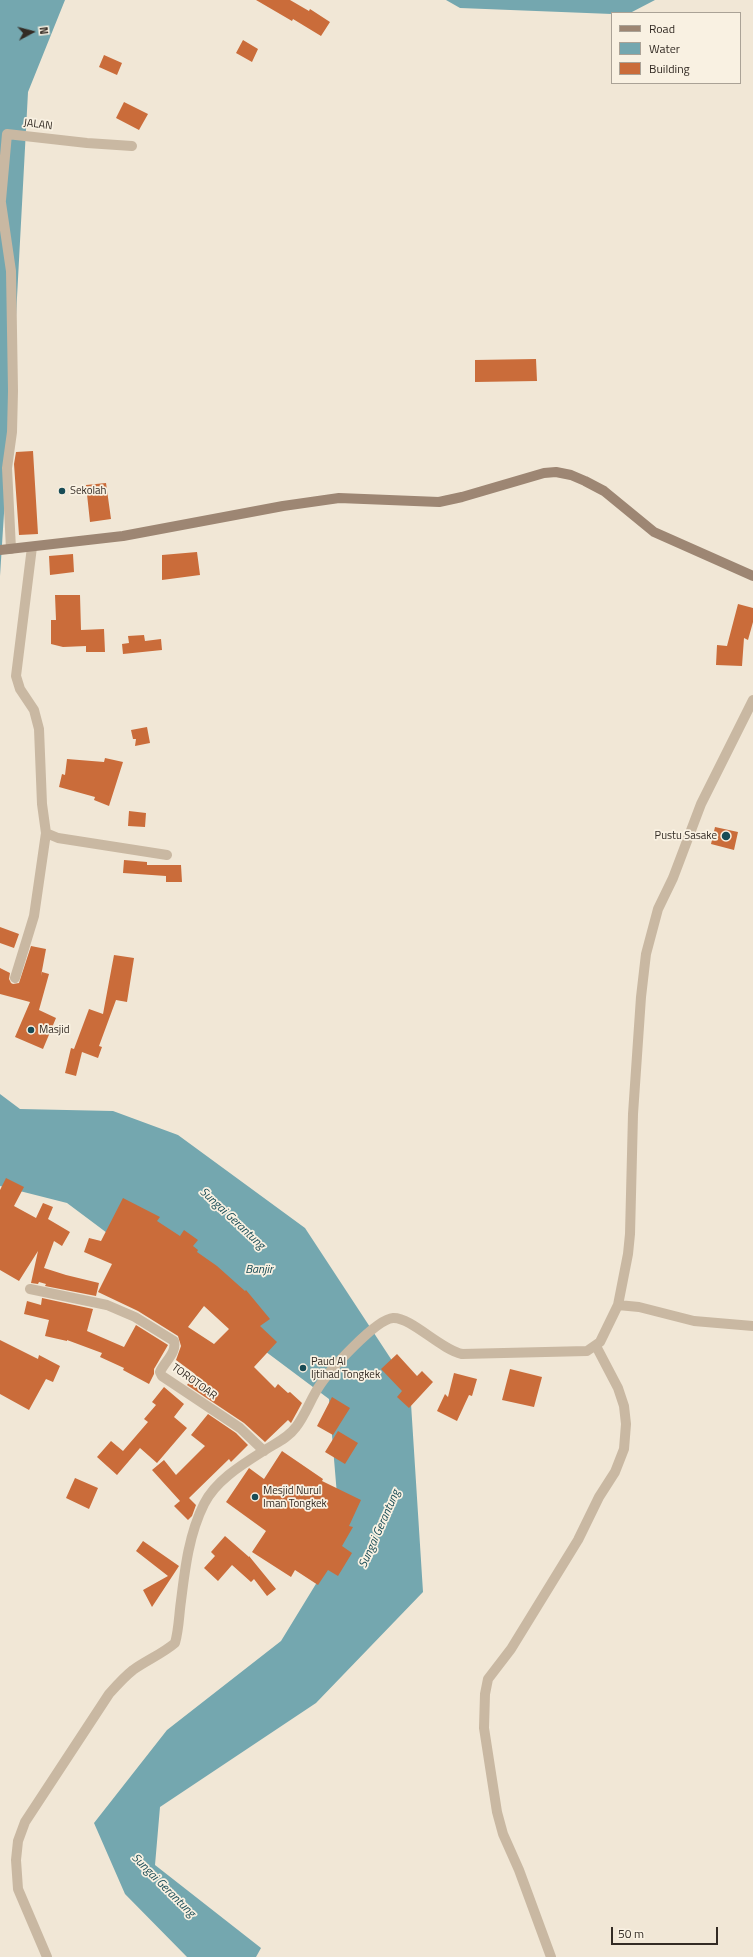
<!DOCTYPE html>
<html>
<head>
<meta charset="utf-8">
<style>
	body { margin:0 }
	#map { position:relative; width:753px; height:1957px; overflow:hidden; background:#f1e7d6; font-family:"Titillium Web",sans-serif }
	canvas { display:block }
	.legend { position:absolute; left:611px; top:12px; width:130px; height:72px; box-sizing:border-box; background:#f9f1e2; border:1px solid #aaa296; margin:0; padding:5px 7px; list-style:none; font-size:12px; color:#332b24 }
	.legend li { display:flex; align-items:center; gap:8px; height:20px }
	.legend b { width:20px; border:1px solid #aaa296 }
	.north { position:absolute; left:12px; top:12px; width:40px; height:40px; -webkit-text-stroke:3px #f9f1e2; paint-order:stroke; rotate:83deg; font-size:11px; font-weight:700; line-height:16px; text-align:center; color:#332b24 }
	.north::after { content:''; display:block; margin:auto; width:14px; height:18px; background:#332b24; clip-path:polygon(50% 0,100% 100%,50% 72%,0 100%) }
	.scale { position:absolute; left:611px; top:1927px; width:107px; height:18px; box-sizing:border-box; border:2px solid #332b24; border-top:0; padding-left:5px; font-size:12px; line-height:14px; white-space:nowrap; color:#332b24; -webkit-text-stroke:3px #f9f1e2; paint-order:stroke }
</style>
</head>
<body>
<div id="map">
<canvas width="753" height="1957"></canvas>
<ul class="legend">
<li><b style="height:5px;background:#9d8673"></b>Road</li>
<li><b style="height:11px;background:#74a7af"></b>Water</li>
<li><b style="height:11px;background:#ca6c3a"></b>Building</li>
</ul>
<div class="north">N</div>
<div class="scale">50 m</div>
</div>
<script>
const c = document.querySelector('canvas').getContext('2d');
c.lineJoin = 'round';
function fill(path, color) { c.fillStyle = color; c.fill(path, 'evenodd'); }
function stroke(path, color, width, dash) { c.strokeStyle = color; c.lineWidth = width; c.lineCap = dash ? 'butt' : 'round'; c.setLineDash(dash || []); c.stroke(path); }
function drawText(font, color, halo, rows, align = 'center') {
  c.font = font + ' "Titillium Web",sans-serif'; c.lineWidth = 3.5; c.setLineDash([]); c.textBaseline = 'middle'; c.strokeStyle = halo; c.fillStyle = color; for (const [text, x, y, turn = 0] of rows) {
    c.save(); c.translate(x, y); c.rotate((+turn || 0) * Math.PI / 180); c.textAlign = isNaN(turn) ? turn : align; if (halo) c.strokeText(text, 0, 0); c.fillText(text, 0, 0); c.restore();
  }
}
const water = new Path2D(`
	M0,0h65l-37,92 -15,280 -13,204z
	M446,0h209l-25,13 -18,1 -152,-6z
	M0,1094l20,15 93,2 65,24 127,93 105,160 13,204 -107,111 -156,104 -5,58 106,83 -5,9h-69l-62,-63 -31,-71 73,-93 114,-89 60,-98 -12,-144 -262,-196 -67,-17z`);
const building = new Path2D(`
	M256,0h34l19,11 1,-2 20,13 -9,14 -28,-17 -1,2z
	M243,40l15,9 -6,13 -16,-9z
	M104,55l18,8 -5,12 -18,-8z
	M124,102l24,12 -9,16 -23,-12z
	M536,359l1,22 -62,1v-22z
	M33,451l5,83 -19,1 -5,-71 2,-12z
	M106,483l5,36 -21,3 -4,-37z
	M197,552l3,23 -38,5v-25z
	M73,554l1,18 -24,3 -1,-19z
	M55,595h25l1,35 23,-1 1,23h-19v-6l-23,1 -12,-3v-24h5z
	M738,604l15,4v14l-5,18 -4,-2 -2,28 -26,-1 1,-20 10,1z
	M144,635l1,6 16,-2 1,11 -39,4 -1,-10 7,-1 -1,-7z
	M147,727l3,16 -15,3 1,-7h-3l-2,-9z
	M105,758l18,4 -14,44 -15,-6 1,-3 -36,-10 3,-13 3,1 2,-16 37,3z
	M129,811l17,2 -1,14 -17,-1z
	M715,827l23,5 -4,18 -23,-6z
	M124,860l23,2v3h34l1,17h-16v-6l-43,-3z
	M0,927l19,7 -5,14 -14,-5z
	M31,946l15,3 -5,27 1,-4 7,2 -10,36 17,8 -13,31 -28,-12 15,-35 -30,-8v-26l10,5 -1,6 2,4 2,1 6,-1z
	M114,955l20,3 -7,44 -11,-2 -17,46 3,1 -4,11 -16,-6 -6,24 -11,-3 6,-25 3,1 15,-40 14,5z
	M6,1178l18,9 -10,19 22,12 7,-15 10,4 -5,12 22,13 -8,14 -8,-5 -10,27 22,7 33,8 -3,13 -51,-10 1,-2 -7,-2 -1,2 -7,-1 7,-32 -19,30 -19,-11v-80z
	M123,1198l37,19 -3,4 23,15 4,-6 14,10 -5,6 5,4 -1,2 20,14 28,25 1,-1 24,29 -10,7 17,16 -23,25 21,21 3,-4 10,9 2,-1 12,11 -11,20 -3,-3 -23,22 -21,-19 -57,-38 8,-11 -19,-14 5,-14 -3,-10 -40,-25 -40,-19 14,-28 -28,-12 5,-14 12,3zM204,1306l25,23 -15,15 -26,-17z
	M42,1298l51,11 -6,22 37,16 12,-22 32,20 -14,24v5l-5,10 -26,-14 1,-2 -24,-11 2,-4 -35,-13v1l-22,-5 4,-16 -25,-6 3,-13 14,4z
	M0,1340l38,19 1,-4 21,11 -7,16 -7,-3 -17,31 -29,-16z
	M397,1354l20,22 5,-5 11,11 -24,26 -12,-11 5,-6 -21,-22z
	M510,1369l32,8 -8,30 -32,-7z
	M454,1373l23,6 -5,17 -3,-1 -12,26 -20,-10 8,-17 3,3z
	M164,1387l20,17 -10,13 13,11 -30,35 -17,-15 -23,27 -20,-18 14,-16 12,10 25,-29 -4,-3 12,-14 -4,-3z
	M332,1397l18,11 -17,27 -16,-9z
	M208,1414l28,19 12,12 -17,17 -2,-3 -40,39 7,7 -4,11 -4,4 -14,-14 6,-5 -28,-31 12,-10 12,15 29,-29 -14,-11z
	M338,1431l20,12 -13,21 -20,-12z
	M282,1451l41,28 -1,2 39,19 -12,26 4,1 -11,19 10,7 -14,23 -10,-6 -10,15 -23,-15 -4,7 -39,-25 14,-21 -40,-29 23,-34 15,11z
	M75,1478l23,10 -9,21 -23,-11z
	M225,1536l24,21v-1l27,33 -9,7 -13,-17 -3,3 -19,-17 -14,16 -14,-13 11,-12 -4,-4z
	M143,1541l36,25 -27,41 -9,-17 25,-14 -32,-25z`);
const street = new Path2D(`
	M0,196l11,75 2,120 -1,41 -5,36 4,81
	M1,200l6,-66 80,9 45,3
	M46,833l12,5 109,17
	M15,978l19,-62 12,-83 -4,-29 -3,-75 -5,-19 -14,-21 -4,-13 16,-129
	M30,1289l77,16 28,12 39,24c3,12 -9,20 -14,31l2,4 78,52 24,23
	M618,1305l10,-51 2,-20 3,-120 8,-117 5,-43 12,-45 15,-31 28,-74 52,-104
	M47,1957l-29,-68 -2,-29 2,-19 7,-19 84,-128c8,-9 15,-17 24,-24 14,-10 29,-16 42,-27 4,-14 4,-29 6,-42 4,-33 8,-67 23,-97 12,-24 39,-40 61,-54 11,-7 23,-12 31,-23 10,-13 15,-29 24,-42 10,-15 56,-66 73,-67 18,-1 47,31 69,36l125,-3 13,-9 18,-37 21,2 55,14 59,5
	M551,1957l-32,-87 -16,-36 -6,-22 -13,-84 1,-34 3,-15 23,-30 67,-109 21,-43 16,-25 9,-23 2,-25 -2,-18 -6,-18 -22,-42`);
const secondary = new Path2D(`
	M0,550l123,-14 160,-30 56,-8 100,4 23,-5 82,-24 12,-1 15,3 14,6 19,10 50,41 99,44`);
const markers = [
	[62,491,4,"#194c56"],
	[726,836,5,"#194c56"],
	[31,1030,4,"#194c56"],
	[303,1368,4,"#194c56"],
	[255,1497,4,"#194c56"]
];
const streetNames = [
	["JALAN",38,125,7],
	["TOROTOAR",194,1382,36]
];
const poiNames = [
	["Sekolah",70,491],
	["Pustu Sasake",717,836,"right"],
	["Masjid",39,1030],
	["Paud Al",311,1362],
	["Ijtihad Tongkek",311,1375],
	["Mesjid Nurul",263,1491],
	["Iman Tongkek",263,1504]
];
const waterNames = [
	["Sungai Gerantung",232,1219,43],
	["Banjir",259,1270],
	["Sungai Gerantung",380,1529,-66],
	["Sungai Gerantung",163,1886,45]
];
fill(water, '#74a7af');
fill(building, '#ca6c3a');
stroke(street, '#c9b8a2', 10);
stroke(secondary, '#9d8673', 10);
for (const [x, y, r, color] of markers) { const dot = new Path2D(); dot.arc(x, y, r, 0, 2 * Math.PI); c.fillStyle = color; c.fill(dot); stroke(dot, '#f9f1e2', 1.5); }
drawText('11px', '#332b24', '#f9f1e2', streetNames);
drawText('11px', '#332b24', '#f9f1e2', poiNames, 'left');
drawText('italic 12px', '#194c56', '#f9f1e2', waterNames);
</script>
</body>
</html>
